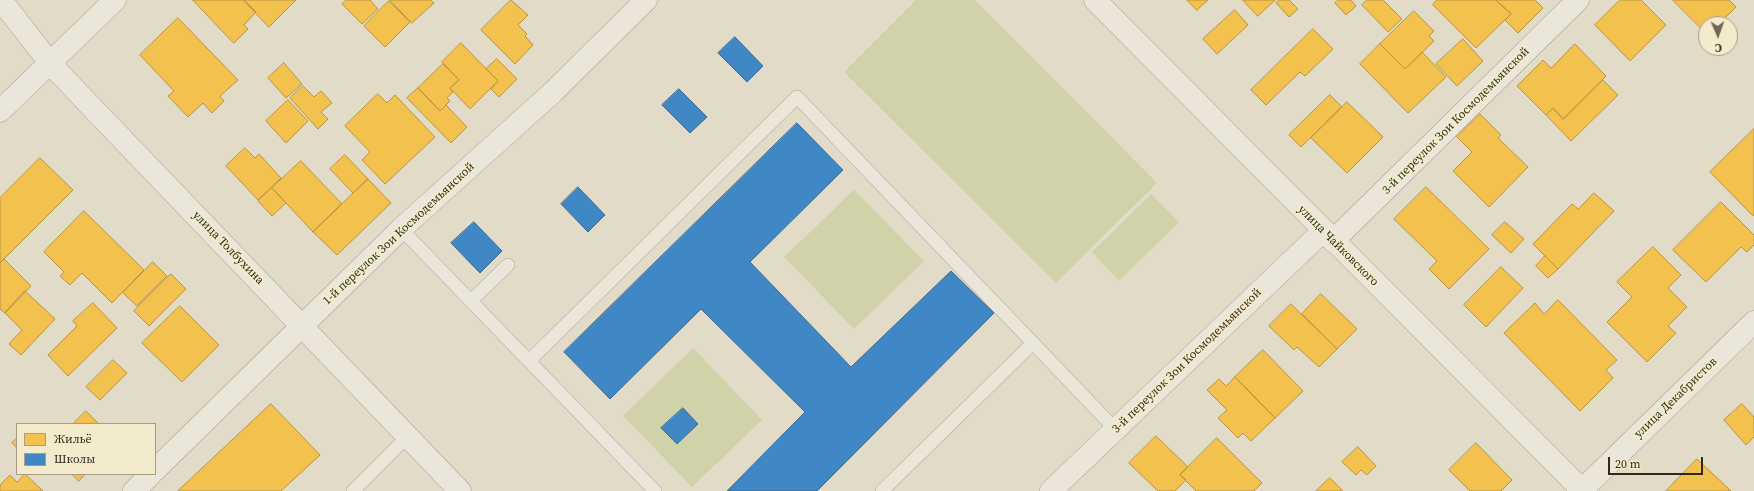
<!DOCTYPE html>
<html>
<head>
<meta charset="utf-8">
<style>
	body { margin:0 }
	#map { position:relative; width:1754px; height:491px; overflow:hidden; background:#e2dbc8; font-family:"Source Serif 4",serif }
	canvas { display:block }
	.legend { position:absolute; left:16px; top:423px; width:140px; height:52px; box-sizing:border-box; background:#f4ebcc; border:1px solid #a79d85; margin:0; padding:5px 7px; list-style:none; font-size:12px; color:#33281b }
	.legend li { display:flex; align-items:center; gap:8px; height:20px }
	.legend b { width:20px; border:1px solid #a79d85 }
	.north { position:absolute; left:1698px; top:16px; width:40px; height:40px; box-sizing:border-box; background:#f4ebcc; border:1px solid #a79d85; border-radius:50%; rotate:178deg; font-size:11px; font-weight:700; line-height:16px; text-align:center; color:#33281b }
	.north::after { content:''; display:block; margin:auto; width:14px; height:18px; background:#706758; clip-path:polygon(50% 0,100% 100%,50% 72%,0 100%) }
	.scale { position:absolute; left:1608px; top:457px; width:95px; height:18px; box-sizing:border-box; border:2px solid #33281b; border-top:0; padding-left:5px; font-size:12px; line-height:14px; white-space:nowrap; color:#33281b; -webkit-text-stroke:3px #f4ebcc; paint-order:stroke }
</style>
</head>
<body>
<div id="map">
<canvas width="1754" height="491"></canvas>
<ul class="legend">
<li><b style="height:11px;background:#f2c14e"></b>Жильё</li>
<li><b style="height:11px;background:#3f88c5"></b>Школы</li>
</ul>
<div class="north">С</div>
<div class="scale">20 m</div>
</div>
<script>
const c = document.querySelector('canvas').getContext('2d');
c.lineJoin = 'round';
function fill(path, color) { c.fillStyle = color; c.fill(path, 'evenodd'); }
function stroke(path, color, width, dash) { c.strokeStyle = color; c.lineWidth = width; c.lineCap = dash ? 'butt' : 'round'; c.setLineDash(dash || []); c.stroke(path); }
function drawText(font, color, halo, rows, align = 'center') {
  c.font = font + ' "Source Serif 4",serif'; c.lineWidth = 4; c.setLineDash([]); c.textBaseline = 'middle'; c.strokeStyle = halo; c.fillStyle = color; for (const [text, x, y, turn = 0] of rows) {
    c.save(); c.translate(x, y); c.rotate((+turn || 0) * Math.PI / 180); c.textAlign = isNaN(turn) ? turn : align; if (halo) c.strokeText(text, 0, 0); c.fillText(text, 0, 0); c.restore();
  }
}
const green = new Path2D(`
	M916,0h59l182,183 -101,100 -212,-211z
	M854,190l70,71 -70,68 -70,-72z
	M1151,194l28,28 -60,59 -27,-29z
	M693,348l69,72 -70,67 -69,-71z`);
const homes = new Path2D(`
	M193,0h51l12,12 -12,13 4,4 -14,14z
	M244,0h52l-27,27z
	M346,0h24l8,9 -16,15 -20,-20z
	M390,0h41l3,3 -22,20z
	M511,0l17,15 -10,10 9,9 -2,2 8,9 -18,19 -34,-34z
	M1187,0h21l-11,10z
	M1243,0h32l-17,16z
	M1279,0h10l9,9 -9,8 -13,-14z
	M1338,0h13l5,6 -10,9 -11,-12z
	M1367,0h16l19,19 -14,13 -26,-27z
	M1437,0h59l15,14 -35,34 -43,-43z
	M1496,0h39l8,8 -25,25 -13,-13 6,-6z
	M1620,0h21l25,25 -36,36 -35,-36z
	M1673,0h56l7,7 -17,17h-8l-3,-3 -7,7z
	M389,1l21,21 -25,25 -21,-21z
	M1235,10l13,15 -31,29 -14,-15z
	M1414,11l20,20 -5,5 5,5 -29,28 -25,-25z
	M178,18l60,62 -18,16 4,5 -12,12 -9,-10 -15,14 -20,-21 6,-5 -34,-36z
	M1313,29l20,20 -28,27 -5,-4 -34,33 -15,-15z
	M1463,39l20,22 -26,25 -21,-22z
	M461,43l37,38 -28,28 -20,-21 9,-8 -17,-18z
	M1380,44l25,25 17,-17 24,25 -38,36 -48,-49z
	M1575,44l31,32 -43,43 -10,-11 -7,7 -29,-29 26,-26 8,8z
	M497,59l20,20 -18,18 -8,-8 7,-8 -12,-12z
	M284,63l18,21 -16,14 -18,-20z
	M443,64l16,16 -9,8 3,4 -6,6 3,3 -10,10 -22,-23z
	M1603,80l15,15 -47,46 -25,-26 7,-7 10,11z
	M303,86l11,11 7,-6 11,12 -11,9 7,7 -10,10 -28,-31z
	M418,88l22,23 6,-6 21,22 -16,16 -44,-45z
	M378,94l9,9 8,-8 40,42 -50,47 -23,-24 8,-8 -25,-26z
	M1330,95l12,12 -41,40 -12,-12z
	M288,100l20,21 -22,22 -20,-22z
	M1347,102l36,35 -36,36 -36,-35z
	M1480,114l21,21 -3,3 30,29 -39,40 -36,-36 19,-19 -15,-15z
	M1754,129v85l-1,2 -43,-44z
	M245,148l10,10 4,-4 22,24 -23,22 -32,-34z
	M345,155l23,24 -15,14 -23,-24z
	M40,158l33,32 -73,73v-65z
	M301,161l41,43 -29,28 -41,-44z
	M368,179l23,24 -54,52 -24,-23z
	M1426,187l63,62 -40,40 -20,-20 8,-8 -43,-42z
	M272,188l14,15 -14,13 -14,-15z
	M1594,193l20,18 -56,58 -25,-25 39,-40 6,5z
	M1721,202l33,33v10l-7,7 -6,-5 -35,35 -33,-32z
	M84,211l60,59 -32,33 -30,-30 -12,12 -10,-9 4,-4 -20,-20z
	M1505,222l19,17 -13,14 -19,-18z
	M1653,247l28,28 -13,13 19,19 -19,19 8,7 -29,29 -40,-40 25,-25 -15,-15z
	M1545,256l13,13 -10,9 -12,-12z
	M4,259l27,27 -26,27 -5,-4v-46z
	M153,262l14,14 -30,30 -14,-13z
	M1501,267l22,21 -37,39 -22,-22z
	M171,274l15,15 -37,37 -15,-15z
	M25,291l30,28 -34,36 -12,-11 13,-14 -17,-17z
	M1321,294l36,35 -20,20 -35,-35z
	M1558,300l59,60 -11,10 7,8 -33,33 -76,-78 31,-30 9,11z
	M93,303l24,25 -49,48 -20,-21 29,-29 -4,-5z
	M1291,304l46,45 -18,18 -22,-20 -3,3 -25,-24z
	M180,306l39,39 -37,37 -40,-39z
	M1263,350l40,41 -28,27 -40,-41z
	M113,360l14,13 -27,27 -14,-13z
	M1235,377l40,41 -24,23 -8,-8 -5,5 -20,-20 9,-8 -20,-20 12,-11 7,7z
	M271,404l49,51 -39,36h-103z
	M1742,404l12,13v20l-8,8 -22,-25z
	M86,411l13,13h-26z
	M1156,436l32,31 -8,8 6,5 -11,11h-17l-29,-28z
	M17,438v10l-5,-5z
	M1217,438l45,45 -8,8h-58l-16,-16z
	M1476,443l36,37 -11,11h-31l-21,-21z
	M1358,447l18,19 -9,9 -6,-5 -5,5 -14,-13z
	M1697,459l34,32h-65z
	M25,474l18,17h-43v-6l10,-10 7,7z
	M72,474h13l-6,7z
	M1330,478l13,13h-27z`);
const schools = new Path2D(`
	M735,37l28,29 -16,16 -29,-29z
	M679,89l28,28 -17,16 -28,-28z
	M797,123l46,47 -93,92 101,105 100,-96 43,42 -177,178h-90l78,-79 -104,-103 -91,90 -46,-47z
	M578,187l27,28 -17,17 -27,-28z
	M474,222l28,29 -22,22 -29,-30z
	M683,408l15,16 -21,20 -16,-16z`);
const lane = new Path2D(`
	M401,229l128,132
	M471,301l37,-36
	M1033,343l82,86
	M353,491l55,-55
	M655,491l-126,-130 268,-264 236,246 -151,148`);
const street = new Path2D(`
	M1,0l49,63 31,33 379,395
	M1095,0l488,491
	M0,111l115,-111
	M1333,241l245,-241
	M155,470l246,-241 152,-137 93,-92
	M134,491l17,-17
	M1051,491l272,-260
	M1581,491l173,-169`);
const streetNames = [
	["3-й переулок Зои Космодемьянской",1456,121,-45],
	["1-й переулок Зои Космодемьянской",399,234,-43],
	["улица Чайковского",1338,246,45],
	["улица Толбухина",228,248,46],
	["3-й переулок Зои Космодемьянской",1187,361,-44],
	["улица Декабристов",1676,398,-44]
];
fill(green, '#d0d2aa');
fill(homes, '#f2c14e');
stroke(homes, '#b9933f', 1);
fill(schools, '#3f88c5');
stroke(schools, '#3b6b92', 1);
stroke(lane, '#a6a092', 14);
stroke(street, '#a6a092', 23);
stroke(lane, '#eae6da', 13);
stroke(street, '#eae6da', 22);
drawText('12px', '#33281b', '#f4ebcc', streetNames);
</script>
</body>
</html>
